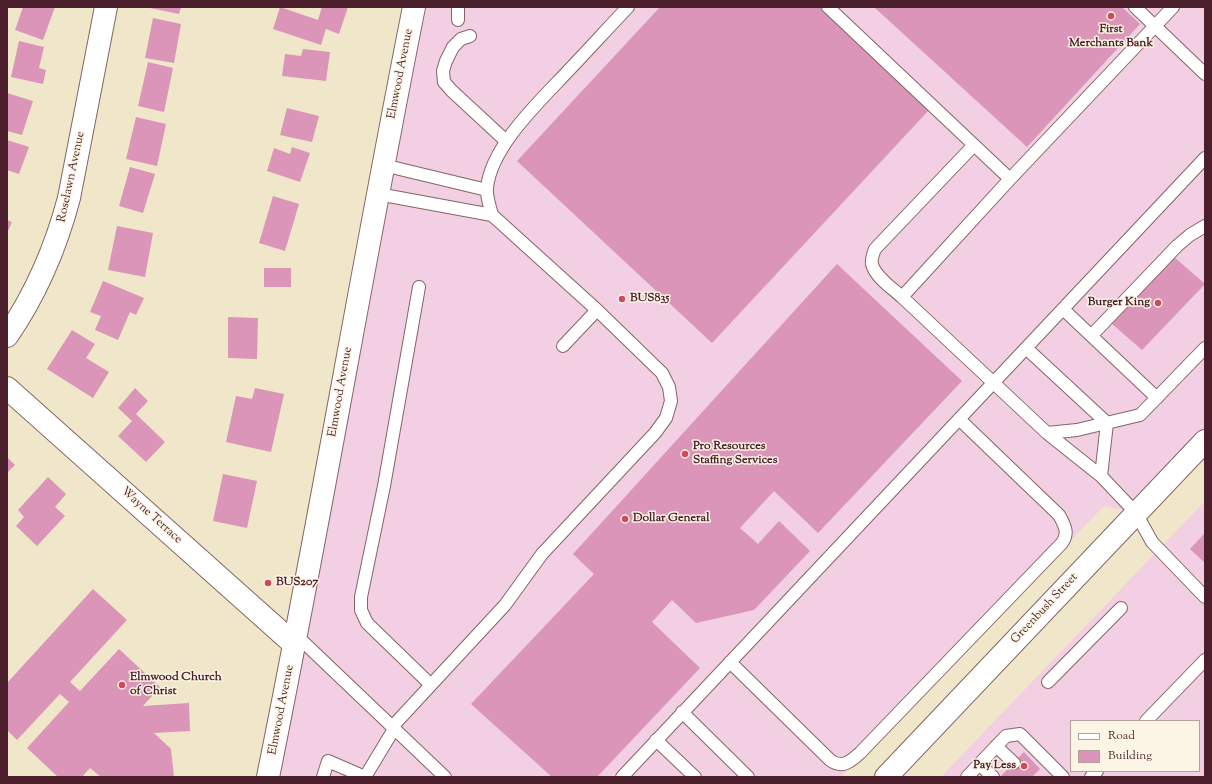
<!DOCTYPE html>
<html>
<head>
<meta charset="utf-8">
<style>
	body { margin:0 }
	#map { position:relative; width:1212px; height:784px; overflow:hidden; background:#f0e7ca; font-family:"Sorts Mill Goudy",serif }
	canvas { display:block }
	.frame { position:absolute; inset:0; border:8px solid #4a1f2b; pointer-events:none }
	.legend { position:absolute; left:1070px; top:720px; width:130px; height:52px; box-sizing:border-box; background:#fcf5e5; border:1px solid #b59f9b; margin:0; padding:5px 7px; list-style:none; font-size:12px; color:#4a1f2b }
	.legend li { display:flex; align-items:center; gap:8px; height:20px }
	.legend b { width:20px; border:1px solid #b59f9b }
</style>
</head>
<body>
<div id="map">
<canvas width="1212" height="784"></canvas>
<div class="frame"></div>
<ul class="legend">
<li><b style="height:5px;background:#fff"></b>Road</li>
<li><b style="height:11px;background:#da95b8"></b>Building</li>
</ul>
</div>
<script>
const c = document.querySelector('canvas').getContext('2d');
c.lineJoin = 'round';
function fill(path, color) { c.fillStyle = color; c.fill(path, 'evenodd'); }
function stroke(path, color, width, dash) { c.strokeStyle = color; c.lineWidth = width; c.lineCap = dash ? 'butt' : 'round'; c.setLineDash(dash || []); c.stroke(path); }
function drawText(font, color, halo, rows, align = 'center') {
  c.font = font + ' "Sorts Mill Goudy",serif'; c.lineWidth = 3; c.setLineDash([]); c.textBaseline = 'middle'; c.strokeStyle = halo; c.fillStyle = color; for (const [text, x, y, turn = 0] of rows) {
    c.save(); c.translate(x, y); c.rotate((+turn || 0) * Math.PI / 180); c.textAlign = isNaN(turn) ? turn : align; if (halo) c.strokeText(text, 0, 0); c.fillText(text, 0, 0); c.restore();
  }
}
const built = new Path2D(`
	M414,7h791v434l-69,72 -32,-7 -263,271h-573z
	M1205,501v276h-264zM1071,721h128v50h-128z`);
const building = new Path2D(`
	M23,7h32l-12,33 -28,-10z
	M151,7h30l-2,7 -29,-6z
	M280,7l38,13 4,-13h26l-9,27 -13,-5 -5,16 -48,-16z
	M660,7h161l109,102 -218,234 -195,-182z
	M874,7h248l18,17 -113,123z
	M153,18l28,6 -7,39 -29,-5z
	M19,41l25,6 -5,21 7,2 -3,14 -32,-7z
	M303,49l27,3 -4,29 -44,-5 3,-22 16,2z
	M148,62l25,6 -9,44 -26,-6z
	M7,93l26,8 -11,34 -15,-4z
	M287,108l32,8 -7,26 -32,-7z
	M136,117l30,7 -9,42 -31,-7z
	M7,140l22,7 -10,27 -12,-4z
	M292,147l18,6 -10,29 -33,-11 7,-23 16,6z
	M130,167l25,7 -12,39 -24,-7z
	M273,196l26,8 -14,47 -26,-8z
	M7,220l5,2 -5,11z
	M117,226l36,7 -8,44 -37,-7z
	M1173,256l32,28 -63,66 -31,-27z
	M837,264l125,117 -144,152 -44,-42 -34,37 18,16 21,-23 31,30 -56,59 -58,13 -24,-23 -20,22 48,46 -103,109h-45l-81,-73 123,-130 -21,-20z
	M264,268h27v19h-27z
	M103,281l41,17 -8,17 -6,-3 -12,28 -23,-10 6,-14 -11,-4z
	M228,317l30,1 -1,41 -29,-1z
	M72,330l23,14 -9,14 23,14 -16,26 -46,-29z
	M135,388l13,13 -12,13 29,28 -19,20 -28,-26 14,-15 -14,-13z
	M255,388l29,6 -13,58 -45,-10 10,-46 16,3z
	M7,457l8,8 -8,8z
	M223,474l34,7 -10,47 -34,-7z
	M48,477l18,17 -11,13 10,9 -28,30 -21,-20 8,-9 -6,-7z
	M1205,533v30l-15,-14z
	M93,589l34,31 -57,62 10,9 39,-42 41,38 -17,19 46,-3 1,28 -36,2 17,16 3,28h-73l-11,-9 -8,9h-24l-31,-29 42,-46 -9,-8 -43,46 -10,-10v-47z
	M1024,752l16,17 -8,8h-32z`);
const service = new Path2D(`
	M828,7l146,138
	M1135,7l70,67
	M1173,7l-163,172 -108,118 145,136 54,43 35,37 16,29 53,55
	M458,20v-13
	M470,36l-9,3 -8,8 -7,14 -3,10 1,11 8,9 54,50
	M383,165l104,25
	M378,194l114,21 105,95 65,63 7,14 2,14 -5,17 -11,15 -113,121 -37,51 -113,122
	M492,215c-2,-8 -6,-19 -5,-27 4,-42 54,-88 82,-118 20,-21 39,-42 59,-63
	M419,287l-35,199 -23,111v13l6,13 64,62
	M902,297c-10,-9 -24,-18 -29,-30 -3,-5 0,-13 2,-18l99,-104 36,34
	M1063,309l94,89
	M1092,335l85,-89 13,-11 15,-9
	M563,346l34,-36
	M1026,348l81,75
	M1047,433l30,-3 63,-15 65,-67
	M1101,476l6,-53
	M297,636l148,141
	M730,662l100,98c12,9 20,2 30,-7l202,-210c7,-10 3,-17 -3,-28l-100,-96
	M1048,682l73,-74
	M682,712l66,65
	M1146,721l59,-61
	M656,740l39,37
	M996,746l18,17
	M979,764l14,13
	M323,777l5,-16 37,16 29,-48
	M622,777l583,-619
	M967,777l39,-41 14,-2 43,43
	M1091,777l6,-6`);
const minor = new Path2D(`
	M7,336c29,-42 49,-89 62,-138l37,-191
	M7,388l288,257`);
const secondary = new Path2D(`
	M268,777c52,-256 95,-514 146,-770
	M886,777l319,-336`);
const markers = [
	[1111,16,4,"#d1495b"],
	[622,299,4,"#d1495b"],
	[1158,303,4,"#d1495b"],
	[685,454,4,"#d1495b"],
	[625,519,4,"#d1495b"],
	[268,583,4,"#d1495b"],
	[122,685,4,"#d1495b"],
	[1024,766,4,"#d1495b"]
];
const poiNames = [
	["First",1111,30,"center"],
	["Merchants Bank",1111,44,"center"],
	["BUS835",630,299],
	["Burger King",1150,303,"right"],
	["Pro Resources",693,447],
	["Staffing Services",693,461],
	["Dollar General",633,519],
	["BUS207",276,583],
	["Elmwood Church",130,678],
	["of Christ",130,692],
	["Pay Less",1016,766,"right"]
];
const streetNames = [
	["Elmwood Avenue",401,74,-79],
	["Roselawn Avenue",72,177,-78],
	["Elmwood Avenue",341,392,-80],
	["Wayne Terrace",151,516,42],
	["Greenbush Street",1045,609,-47],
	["Elmwood Avenue",282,710,-79]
];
fill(built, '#f2cfe2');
fill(building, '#da95b8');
stroke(service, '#846563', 14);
stroke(minor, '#846563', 24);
stroke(secondary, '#846563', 24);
stroke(service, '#fff', 12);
stroke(minor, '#fff', 22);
stroke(secondary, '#fff', 22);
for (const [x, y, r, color] of markers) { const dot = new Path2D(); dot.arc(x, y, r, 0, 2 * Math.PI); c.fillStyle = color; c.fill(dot); stroke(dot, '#fcf5e5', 1.5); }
drawText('bold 12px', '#4a1f2b', '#fcf5e5', poiNames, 'left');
drawText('12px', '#4a1f2b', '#fcf5e5', streetNames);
</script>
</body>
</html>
